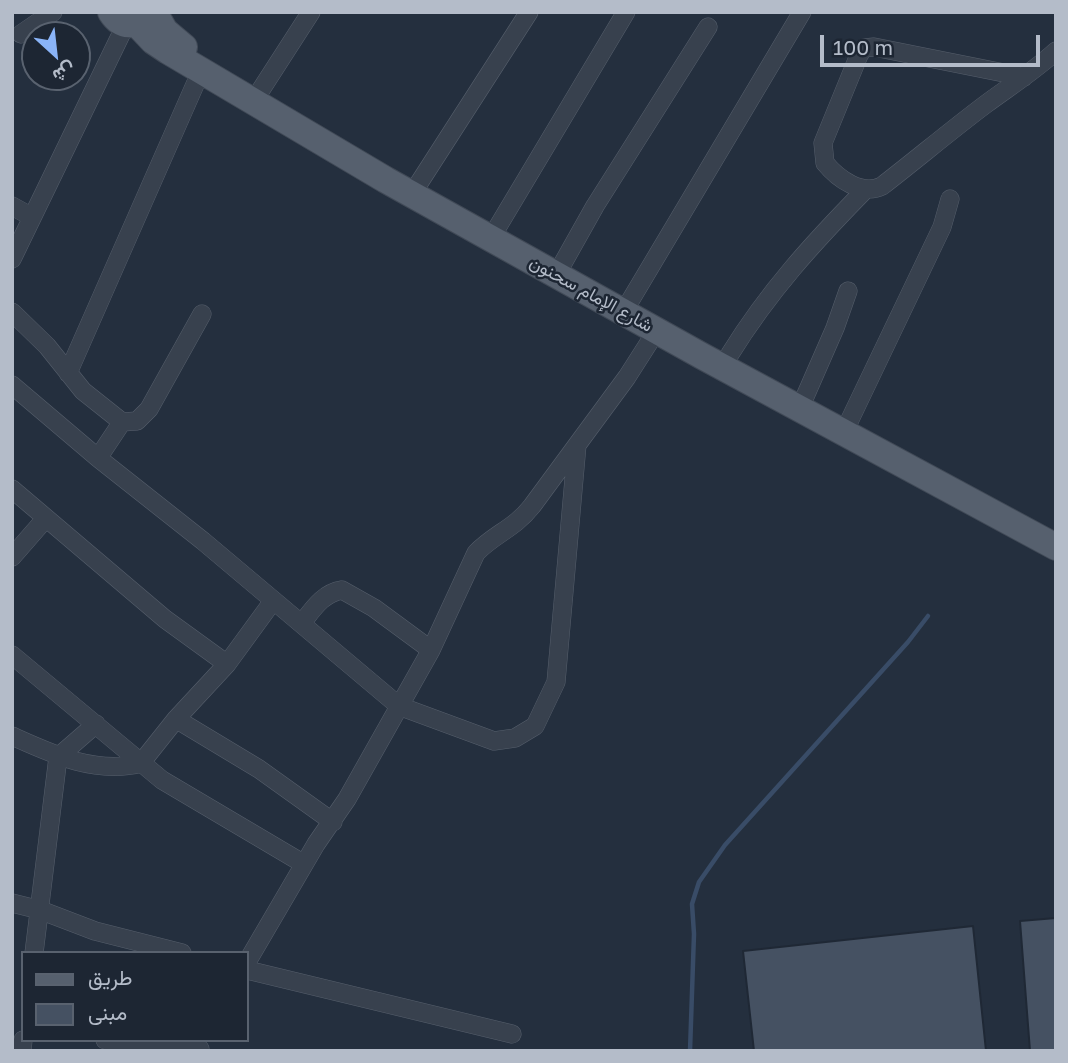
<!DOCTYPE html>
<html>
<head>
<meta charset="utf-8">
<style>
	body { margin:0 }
	#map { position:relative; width:1068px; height:1063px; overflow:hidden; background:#242f3e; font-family:"Golos Text",Vazirmatn,sans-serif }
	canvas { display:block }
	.frame { position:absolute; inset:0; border:14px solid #b4bcc9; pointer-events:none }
	.legend { position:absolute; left:21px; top:951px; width:228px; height:91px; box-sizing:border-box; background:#1d2633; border:2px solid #59626f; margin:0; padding:9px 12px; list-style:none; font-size:21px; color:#b4bcc9 }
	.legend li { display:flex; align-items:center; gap:14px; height:35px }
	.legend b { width:35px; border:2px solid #59626f }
	.north { position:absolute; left:21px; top:21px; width:70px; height:70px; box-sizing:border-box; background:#1d2633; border:2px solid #59626f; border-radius:50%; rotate:153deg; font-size:19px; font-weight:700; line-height:28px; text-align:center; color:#b4bcc9 }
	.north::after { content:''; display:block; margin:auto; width:24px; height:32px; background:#8ab4f8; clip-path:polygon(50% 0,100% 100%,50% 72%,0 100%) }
	.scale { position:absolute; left:820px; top:35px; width:220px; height:32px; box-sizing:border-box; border:4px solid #b4bcc9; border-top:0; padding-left:9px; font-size:21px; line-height:24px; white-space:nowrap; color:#b4bcc9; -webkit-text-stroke:5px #1d2633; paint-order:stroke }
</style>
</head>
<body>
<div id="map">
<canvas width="1068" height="1063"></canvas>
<div class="frame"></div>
<ul class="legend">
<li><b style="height:9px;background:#56606e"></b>طريق</li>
<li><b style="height:19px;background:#455162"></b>مبنى</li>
</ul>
<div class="north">ش</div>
<div class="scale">100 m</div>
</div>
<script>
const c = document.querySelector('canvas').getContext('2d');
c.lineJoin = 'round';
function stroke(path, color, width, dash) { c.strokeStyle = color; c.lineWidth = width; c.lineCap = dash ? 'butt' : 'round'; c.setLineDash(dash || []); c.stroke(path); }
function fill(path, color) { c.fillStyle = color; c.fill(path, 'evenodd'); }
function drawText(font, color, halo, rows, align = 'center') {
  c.font = font + ' "Golos Text",Vazirmatn,sans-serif'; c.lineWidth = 5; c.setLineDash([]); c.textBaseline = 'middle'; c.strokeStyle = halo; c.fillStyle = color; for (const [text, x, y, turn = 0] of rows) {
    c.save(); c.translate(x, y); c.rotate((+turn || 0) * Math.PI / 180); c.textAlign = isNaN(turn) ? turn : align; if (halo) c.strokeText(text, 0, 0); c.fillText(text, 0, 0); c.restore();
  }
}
const stream = new Path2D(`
	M690,1051l4,-117 -2,-30 7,-22 26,-37 183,-203 20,-26`);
const building = new Path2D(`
	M1056,918v133h-26l-10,-130z
	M973,926l13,125h-232l-11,-100z`);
const minor = new Path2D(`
	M21,34l32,-22
	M1024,77l-150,-30 -10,1 -5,7 -36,88 2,20c13,16 37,33 57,23 35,-27 68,-55 104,-82 23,-17 48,-33 70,-53
	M253,102l58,-90
	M419,183l110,-171
	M12,206l20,11
	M497,228l129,-216
	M12,259l114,-235
	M563,263l32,-57 113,-179
	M630,301l172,-289
	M12,312l35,34 36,45 39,31 15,-1 12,-12 53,-95
	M730,354c39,-63 83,-111 134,-163
	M68,373l133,-302
	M12,385l86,73 24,-36
	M800,408l35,-80 13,-37
	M844,432l98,-205 8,-28
	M98,458l105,83 196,165 95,35 21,-3 20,-12 21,-44 21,-237
	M12,489l153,130 62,45
	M12,557l34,-39
	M302,623c11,-14 21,-30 40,-33l32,18 57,42
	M12,655l150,125 142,84
	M176,719l83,50 74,53
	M12,736c40,18 84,39 129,27l35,-44 51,-55 46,-63
	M12,903l28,7 55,21 87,22
	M34,953l24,-196 38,-33
	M247,962l69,-118 31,-45 84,-149 45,-97c18,-19 38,-24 56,-47l95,-129 30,-47
	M247,970l265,64
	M105,1040l95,9
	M22,1051l1,-11`);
const primary = new Path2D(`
	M111,12c10,16 26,16 37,2
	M154,12l11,19 19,16
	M137,24l16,17 15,10 218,129 316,176 354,191`);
const streetNames = [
	["شارع الإمام سحنون",591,294,29]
];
stroke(stream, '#394c67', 4.5);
fill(building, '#455162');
stroke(building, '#1f2835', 2);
stroke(minor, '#565f6c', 19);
stroke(primary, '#414a57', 28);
stroke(minor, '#38414e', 18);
stroke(primary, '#56606e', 26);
drawText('18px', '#b4bcc9', '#1d2633', streetNames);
</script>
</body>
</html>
